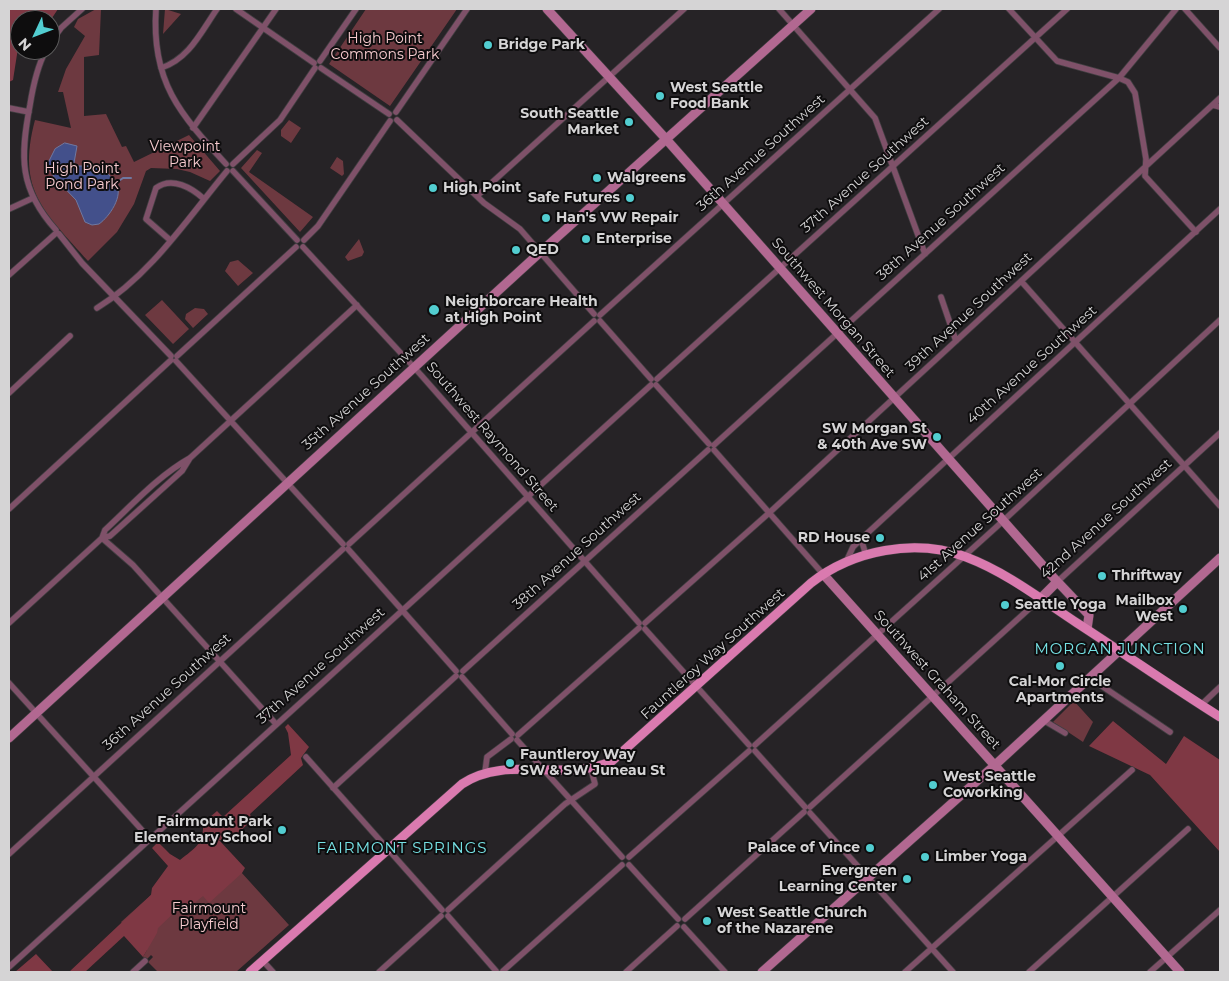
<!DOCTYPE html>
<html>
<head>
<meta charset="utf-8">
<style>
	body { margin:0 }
	#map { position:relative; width:1229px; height:981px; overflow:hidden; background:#262326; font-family:Montserrat,sans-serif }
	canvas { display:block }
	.frame { position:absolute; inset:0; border:10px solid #d5d4d5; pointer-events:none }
	.north { position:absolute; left:10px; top:10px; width:50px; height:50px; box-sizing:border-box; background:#0e0d0e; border:1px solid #5e5d5e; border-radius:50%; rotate:227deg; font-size:14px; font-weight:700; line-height:20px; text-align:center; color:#d5d4d5 }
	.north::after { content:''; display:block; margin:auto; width:18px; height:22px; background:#52cdd0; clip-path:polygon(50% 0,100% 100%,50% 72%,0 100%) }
</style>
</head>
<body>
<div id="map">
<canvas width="1229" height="981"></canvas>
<div class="frame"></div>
<div class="north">N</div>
</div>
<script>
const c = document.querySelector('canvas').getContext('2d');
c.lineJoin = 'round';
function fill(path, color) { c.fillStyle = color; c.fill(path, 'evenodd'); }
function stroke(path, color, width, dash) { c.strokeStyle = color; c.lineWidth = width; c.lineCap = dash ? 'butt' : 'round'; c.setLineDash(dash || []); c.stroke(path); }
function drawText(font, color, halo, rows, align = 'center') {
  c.font = font + ' Montserrat,sans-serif'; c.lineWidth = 4; c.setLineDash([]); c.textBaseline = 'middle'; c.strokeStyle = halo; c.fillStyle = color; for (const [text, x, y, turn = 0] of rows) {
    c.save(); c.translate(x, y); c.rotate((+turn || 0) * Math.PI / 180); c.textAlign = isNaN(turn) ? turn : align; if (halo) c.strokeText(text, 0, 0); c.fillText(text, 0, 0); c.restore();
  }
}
const green = new Path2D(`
	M96,9h5l-2,46 -15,2v59l22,-2 16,33 4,-1 8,16 55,-27 31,36 -10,10 -20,-9 -13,-3 -26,-1 -5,3 -12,33 -17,28 -29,29c-43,-49 -72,-70 -53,-141l36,8 -8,-36h-5l8,-23 19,-33 -11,-9 4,-8z
	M165,9l16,5 -18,20z
	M366,9h91l-67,97 -61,-42z
	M289,120l12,8 -10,15 -10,-7v-6z
	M257,150l5,3 -13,19 64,45 -13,15 -59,-64z
	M337,157l6,4 1,13 -2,2 -12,-8z
	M359,239l5,13 -2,4 -14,5 -3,-4z
	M238,260l15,13 -15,13 -13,-15 5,-9z
	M162,300l27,29 -16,15 -28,-29z
	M195,308l9,1 4,5 -15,14 -8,-9 1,-5z
	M1074,701l19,21 -10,20 -30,-20z
	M212,840l77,85 -53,47h-78l-10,-10 5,-5 -2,-2 -5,5 -3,-3 4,-7 -26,-28z`);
const forest = new Path2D(`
	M9,9h49l-8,12 -30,-1v26l-2,2 -5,32 -4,2z
	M1113,721l53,43 18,-28 36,24v92l-70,-77 -61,-29z
	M288,724l21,23 -8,11 2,7 -53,49 2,6 -21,20h-12l26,28 -3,5 -33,30 -6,-7 -21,17 -4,-4 -20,19 -1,5 -14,24 -19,-21 -39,36h-16l82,-77 1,-7 16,-22 -16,-18 6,-6 12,12 10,6c15,-12 24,-16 23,-37l14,-12 6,6 68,-62 -3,-22 -3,-6z
	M36,954l17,18h-38z`);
const water = new Path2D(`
	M65,143l12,3 -3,17 2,3h22c6,5 14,10 18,17 8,13 -7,34 -17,41l-7,1 -7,-3 -9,-22 -22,-23 -7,-12 8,-16z`);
const stream = new Path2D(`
	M116,183l7,-5h8`);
const street = new Path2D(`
	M156,9c-5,73 24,105 70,155
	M236,9l78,54
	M779,9l96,109 50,136
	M1009,9l48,52 62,17 9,4 7,11 11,66 -1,17 51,56
	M1185,9l35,39
	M50,43l11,-15 21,-19
	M46,50c-9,17 -13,36 -16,55 -10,52 -11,84 26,125
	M320,61l36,-52
	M161,68c28,-9 40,-36 56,-59
	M321,68l68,46
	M1213,105l7,2
	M9,108l20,4
	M396,112l71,-103
	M397,120l87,83 36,26 74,85
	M193,128l83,-119
	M233,164l47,-44 35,-52
	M233,171l64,69
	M477,196l207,-187
	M9,209l24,-11
	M59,234l23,29 89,93
	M170,240l-24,-21 10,-31c16,-12 36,0 48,11
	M304,240l14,-14 72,-105
	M303,247l118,128 218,248
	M9,275l46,-41
	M1021,281l199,225
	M941,297l15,44
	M97,308c53,-32 91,-90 130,-137
	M600,315l339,-306
	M600,321l51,58
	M177,356l119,-109
	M176,361l167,183
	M657,379l410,-370
	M656,385l53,59
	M9,393l61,-57
	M714,445l405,-367 57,-69
	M714,450l109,124
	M9,509l162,-149
	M102,538l31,27 143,159
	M102,538l8,-2 72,-65 8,-13
	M861,539l5,16
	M349,544l245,-223
	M348,549l108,122
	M847,560l6,-13 8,-8 359,-330
	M1057,582l163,-149
	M9,623l93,-85 3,-8c27,-25 53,-54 85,-72l167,-153
	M645,623l124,-110 451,-415
	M645,629l104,116
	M463,671l245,-221
	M462,677l50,57
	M1090,678l80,54
	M9,683l141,156
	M1201,705l19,-18
	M1043,720l22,13
	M518,735l121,-107
	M517,740l105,117
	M755,745l248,-224 217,-201
	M755,751l50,56
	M306,757l136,153
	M485,772l2,-15 24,-18
	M333,788l123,-112
	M810,807l230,-208
	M810,813l143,159
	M9,854l334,-305
	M629,857l120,-106
	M629,865l49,54
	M448,910l117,-106 30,-20 -4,-15
	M448,916l48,55
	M685,919l119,-107
	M684,927l41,45
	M263,961l10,11
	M9,967l642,-582
	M503,971l119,-106
	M133,972l12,-11
	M379,972l62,-56
	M626,972l51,-46
	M905,972l227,-202
	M1029,972l159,-143
	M1150,972l70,-62`);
const secondary = new Path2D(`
	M547,9l119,130 387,438 36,38 -2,14
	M823,574l357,398
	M1040,599l17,-17
	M9,738l526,-481 276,-248
	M762,972l233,-207 225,-207`);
const primary = new Path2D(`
	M250,972l212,-188c45,-30 101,-1 150,-23l199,-178c42,-33 104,-45 155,-26 40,15 76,43 111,66 48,31 95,64 143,94`);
const markers = [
	[488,45,5,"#52cdd0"],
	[660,96,5,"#52cdd0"],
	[629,122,5,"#52cdd0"],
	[597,178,5,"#52cdd0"],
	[433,188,5,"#52cdd0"],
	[630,198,5,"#52cdd0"],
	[546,218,5,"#52cdd0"],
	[586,239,5,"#52cdd0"],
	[516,250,5,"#52cdd0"],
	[434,310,6,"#52cdd0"],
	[937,437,5,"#52cdd0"],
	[880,538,5,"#52cdd0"],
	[1102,576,5,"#52cdd0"],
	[1005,605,5,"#52cdd0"],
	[1183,609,5,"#52cdd0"],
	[1060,666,5,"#52cdd0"],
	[510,763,5,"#52cdd0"],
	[933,785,5,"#52cdd0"],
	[282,830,5,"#52cdd0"],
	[870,848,5,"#52cdd0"],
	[925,857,5,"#52cdd0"],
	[907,879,5,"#52cdd0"],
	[707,921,5,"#52cdd0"]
];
const parkNames = [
	["High Point",385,39],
	["Commons Park",385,55],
	["Viewpoint",185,147],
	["Park",185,163],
	["High Point",82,169],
	["Pond Park",82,185],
	["Fairmount",209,909],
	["Playfield",209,925]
];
const poiNames = [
	["Bridge Park",498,45],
	["West Seattle",670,88],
	["Food Bank",670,104],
	["South Seattle",619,114,"right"],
	["Market",619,130,"right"],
	["Walgreens",607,178],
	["High Point",443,188],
	["Safe Futures",620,198,"right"],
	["Han's VW Repair",556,218],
	["Enterprise",596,239],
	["QED",526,250],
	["Neighborcare Health",445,302],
	["at High Point",445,318],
	["SW Morgan St",927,429,"right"],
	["& 40th Ave SW",927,445,"right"],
	["RD House",870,538,"right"],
	["Thriftway",1112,576],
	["Mailbox",1173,601,"right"],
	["West",1173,617,"right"],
	["Seattle Yoga",1015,605],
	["Cal-Mor Circle",1060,682,"center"],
	["Apartments",1060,698,"center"],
	["Fauntleroy Way",520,755],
	["SW & SW Juneau St",520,771],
	["West Seattle",943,777],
	["Coworking",943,793],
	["Fairmount Park",272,822,"right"],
	["Elementary School",272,838,"right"],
	["Palace of Vince",860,848,"right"],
	["Limber Yoga",935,857],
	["Evergreen",897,871,"right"],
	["Learning Center",897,887,"right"],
	["West Seattle Church",717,913],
	["of the Nazarene",717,929]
];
const streetNames = [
	["36th Avenue Southwest",761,153,-42],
	["37th Avenue Southwest",865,175,-42],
	["38th Avenue Southwest",941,222,-42],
	["Southwest Morgan Street",833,308,49],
	["39th Avenue Southwest",969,312,-43],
	["40th Avenue Southwest",1032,365,-42],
	["35th Avenue Southwest",366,392,-42],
	["Southwest Raymond Street",492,437,49],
	["42nd Avenue Southwest",1106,519,-42],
	["41st Avenue Southwest",980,525,-42],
	["38th Avenue Southwest",577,551,-42],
	["Fauntleroy Way Southwest",713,654,-42],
	["37th Avenue Southwest",321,666,-42],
	["Southwest Graham Street",937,680,48],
	["36th Avenue Southwest",167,692,-42]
];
const neighbourhoodNames = [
	["MORGAN JUNCTION",1120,650],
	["FAIRMONT SPRINGS",402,849]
];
fill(green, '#6d3940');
fill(forest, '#7f3844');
fill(water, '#43508b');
stroke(water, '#6f78a1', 1);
stroke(stream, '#6f78a1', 2);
stroke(street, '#423f42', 7);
stroke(secondary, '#423f42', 10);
stroke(primary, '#423f42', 10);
stroke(street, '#7f5169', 5.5);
stroke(secondary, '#b26891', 9);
stroke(primary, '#da7aaf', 9);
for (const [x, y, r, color] of markers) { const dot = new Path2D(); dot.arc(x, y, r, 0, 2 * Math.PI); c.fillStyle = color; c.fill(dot); stroke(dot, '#0e0d0e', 2); }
drawText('14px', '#f7cbcf', '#0e0d0e', parkNames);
drawText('bold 14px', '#d5d4d5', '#0e0d0e', poiNames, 'left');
drawText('14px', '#d5d4d5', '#0e0d0e', streetNames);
c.letterSpacing = '1px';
drawText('15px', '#77e3e6', '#0e0d0e', neighbourhoodNames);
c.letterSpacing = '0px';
</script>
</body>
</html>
